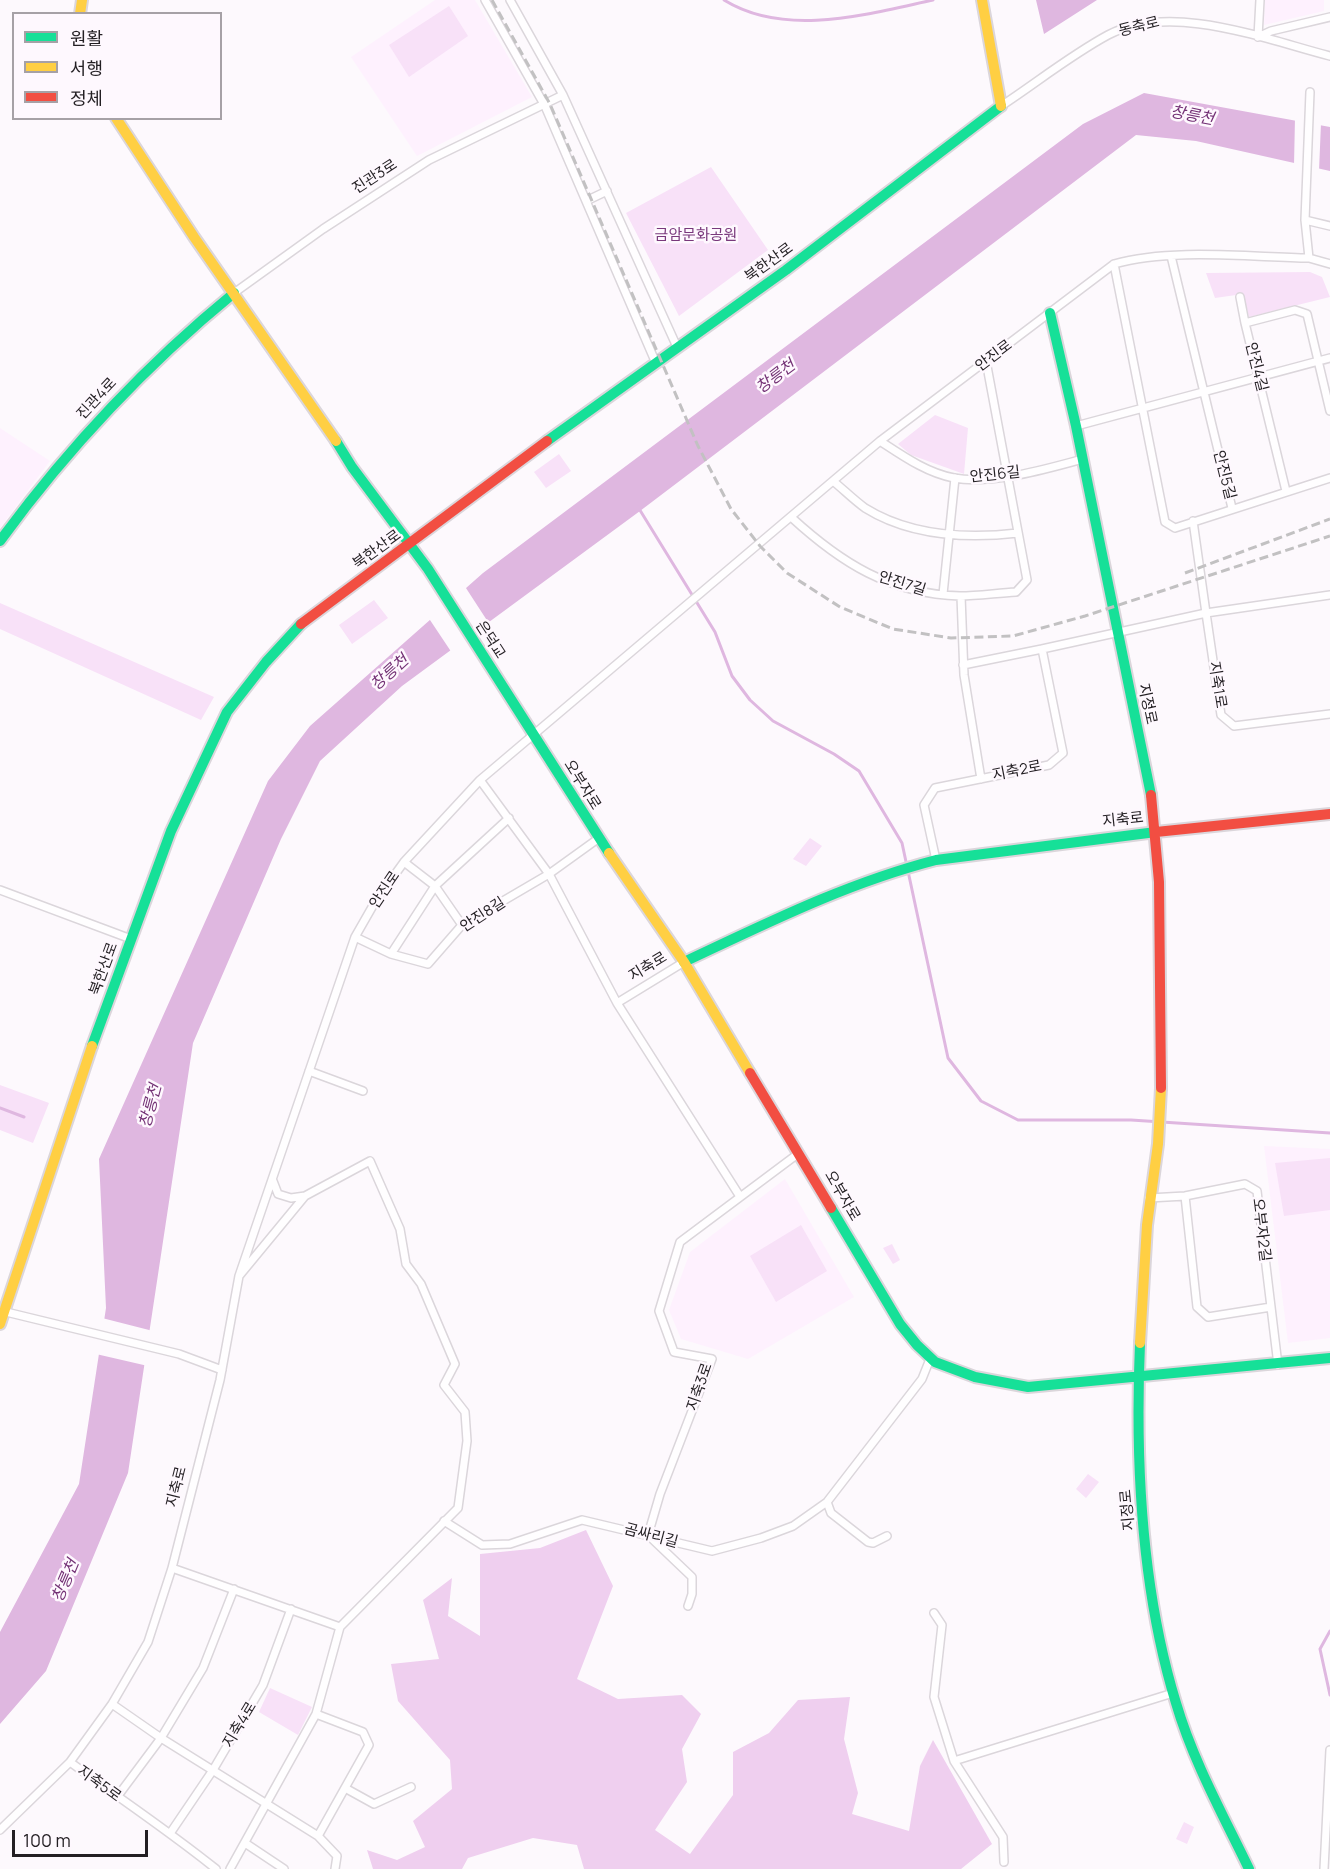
<!DOCTYPE html>
<html>
<head>
<meta charset="utf-8">
<style>
	body { margin:0 }
	#map { position:relative; width:1330px; height:1869px; overflow:hidden; background:#fdf9fd; font-family:Manrope,"Noto Sans KR",sans-serif }
	canvas { display:block }
	.legend { position:absolute; left:12px; top:12px; width:210px; height:108px; box-sizing:border-box; background:#fef8fe; border:2px solid #a6a1a6; margin:0; padding:8px 10px; list-style:none; font-size:18px; color:#231f23 }
	.legend li { display:flex; align-items:center; gap:12px; height:30px }
	.legend b { width:30px; border:2px solid #a6a1a6 }
	.scale { position:absolute; left:12px; top:1830px; width:136px; height:27px; box-sizing:border-box; border:3px solid #231f23; border-top:0; padding-left:8px; font-size:18px; line-height:21px; white-space:nowrap; color:#231f23; -webkit-text-stroke:4px #fef8fe; paint-order:stroke }
</style>
</head>
<body>
<div id="map">
<canvas width="1330" height="1869"></canvas>
<ul class="legend">
<li><b style="height:8px;background:#16e098"></b>원활</li>
<li><b style="height:8px;background:#ffcf43"></b>서행</li>
<li><b style="height:8px;background:#f24e42"></b>정체</li>
</ul>
<div class="scale">100 m</div>
</div>
<script>
const c = document.querySelector('canvas').getContext('2d');
c.lineJoin = 'round';
function fill(path, color) { c.fillStyle = color; c.fill(path, 'evenodd'); }
function stroke(path, color, width, dash) { c.strokeStyle = color; c.lineWidth = width; c.lineCap = dash ? 'butt' : 'round'; c.setLineDash(dash || []); c.stroke(path); }
function drawText(font, color, halo, rows, align = 'center') {
  c.font = font + ' Manrope,"Noto Sans KR",sans-serif'; c.lineWidth = 5; c.setLineDash([]); c.textBaseline = 'middle'; c.strokeStyle = halo; c.fillStyle = color; for (const [text, x, y, turn = 0] of rows) {
    c.save(); c.translate(x, y); c.rotate((+turn || 0) * Math.PI / 180); c.textAlign = isNaN(turn) ? turn : align; if (halo) c.strokeText(text, 0, 0); c.fillText(text, 0, 0); c.restore();
  }
}
const built = new Path2D(`
	M435,0h40l57,97 -115,59 -66,-99z
	M1265,0h59v11l-60,14z
	M0,428l50,33 -50,67z
	M1264,1146l66,3v189l-42,5z
	M785,1179l69,118 -106,62 -67,-20 -12,-29 21,-58z`);
const green = new Path2D(`
	M449,6l19,30 -59,41 -20,-32z
	M711,167l57,83 -89,66 -53,-103z
	M1310,272l12,5 8,20 -81,20 -6,-23 -28,4 -9,-25z
	M935,415l33,13 -4,46 -53,-19 -13,-11z
	M559,454l12,17 -25,17 -12,-16z
	M374,600l14,18 -36,26 -13,-19z
	M0,603l214,94 -13,23 -201,-91z
	M810,838l12,8 -16,20 -13,-7z
	M0,1085l49,18 -16,40 -33,-13z
	M1330,1158v52l-46,6 -9,-53z
	M801,1225l26,46 -51,31 -26,-46z
	M892,1244l8,16 -7,4 -10,-16z
	M1088,1474l11,8 -13,16 -10,-9z
	M270,1688l42,19 -14,28 -39,-23z
	M1184,1822l10,5 -7,17 -11,-5z`);
const forest = new Path2D(`
	M586,1530l27,56 -36,93 41,20 64,-4 19,19 -19,35 5,33 -32,48 35,24 43,-59v-43l36,-19 29,-33 52,-3 -6,42 14,54 -6,21 57,17 11,-65 13,-26 59,104 -31,25h-377l-7,-24 -44,-7 -65,20 -6,11h-89l-6,-19 30,10 28,-13 -12,-26 39,-32 -2,-29 -52,-59 -7,-37 48,-5 -16,-59 29,-22 -4,38 32,20v-82l60,-6z`);
const water = new Path2D(`
	M1036,0h61l-53,34z
	M1144,93l186,34v44l-134,-30 -60,-6 -496,376 -238,175 -82,75 -39,78 -88,204 -65,430 -82,198 -46,53v-92l79,-148 27,-176 -7,-149 169,-378 42,-55 173,-153 600,-449z`);
const pier = new Path2D(`
	M1295,118l26,5 -2,48 -25,-6z
	M464,585l26,40 -38,28 -24,-36z
	M102,1318l51,13 -5,35 -52,-12z`);
const stream = new Path2D(`
	M724,0c61,38 144,14 209,0
	M638,507l77,125 17,44 18,24 23,21 61,33 25,17 43,72 46,215 33,43 37,19h113l199,13
	M0,1108l24,9
	M1330,1631l-10,18 10,46`);
const street = new Path2D(`
	M485,0l60,106 110,255
	M510,0l53,95 114,252
	M1258,37l13,-6 59,-14
	M1258,37l2,-37
	M1001,106c35,-23 70,-51 107,-71 64,-33 156,4 222,21
	M586,201l21,-10
	M1305,220l25,6
	M1171,256l61,252
	M1309,258l-4,-38 5,-128
	M1114,264l51,258 10,6 155,-50
	M234,293l89,-64 106,-69 134,-65
	M1240,297l5,26
	M1076,426l254,-68
	M880,441c23,15 47,32 74,37 37,7 93,-9 129,-19
	M833,481c11,9 21,19 32,27 45,28 101,31 153,25
	M1286,491l-41,-168 50,-13 12,4 23,97
	M791,517c50,46 99,77 169,79 18,0 37,-3 56,-4l11,-12 -41,-219
	M943,594l12,-116
	M1330,595l-124,18 15,102 13,11 96,-12
	M961,596l3,79 17,104
	M963,665l79,-16
	M480,780l69,94 68,129 122,192
	M936,860l-12,-55 11,-17 114,-23 14,-12 -21,-104 164,-36 -13,-92
	M404,862l31,24 27,39
	M0,890l131,49
	M355,937l36,17 37,10 34,-39 87,-51 50,-36
	M391,954l44,-68 74,-68
	M617,1003l67,-41
	M309,1071l54,20
	M273,1181l5,13 13,4 14,-2
	M1185,1196l12,111 11,10 63,-10
	M1149,1198l36,-2 60,-12 12,7 21,174
	M239,1276l116,-339 20,-35 29,-40 76,-82 400,-339 234,-177c57,-16 134,-7 195,-6l21,6
	M2,1311l177,43 43,16
	M827,1502l4,11 37,29 5,1 14,-7
	M444,1521l38,24 28,-1 72,-24 130,31 49,-13 32,-12 34,-24 95,-123 8,-20
	M172,1568l168,59 -24,87 -86,155
	M688,1606l4,-12v-17l-44,-42 12,-41 52,-135 -38,-7 -15,-41 21,-69 119,-89
	M934,1613l8,12 -8,72 20,64 49,76 1,25
	M112,1704l49,34 157,98 19,20 -2,13
	M316,1714l47,18 6,13 -51,91
	M954,1761l219,-68
	M70,1762c49,36 99,69 146,107
	M345,1788l29,16 37,-17
	M117,1797l44,-59 42,-70 31,-79
	M0,1830l70,-68 42,-58 36,-62 24,-74 48,-188 19,-104 66,-80 65,-35 30,68 6,35 15,20 34,80 -11,21 21,27 2,29 -9,67 -118,119
	M171,1832l42,-62 50,-85 28,-76
	M245,1843l39,26
	M1324,1869l6,-119`);
const fast = new Path2D(`
	M1050,313l26,113 75,369
	M336,441l16,26 76,102 181,284
	M547,441l239,-171 215,-164
	M0,541c68,-93 145,-175 234,-248
	M684,962c83,-39 163,-79 252,-102l220,-28
	M92,1046l79,-215 56,-119 39,-50 35,-38
	M831,1208l69,116 17,21 18,17 40,15 53,10 302,-29
	M1140,1343c-5,119 1,246 36,360 17,58 47,112 73,166`);
const slow = new Path2D(`
	M982,0l19,106
	M80,14l2,-14
	M116,118l78,119 142,204
	M609,853l75,109 66,111
	M0,1324l92,-278
	M1140,1343l7,-118 11,-81 3,-56`);
const jam = new Path2D(`
	M301,624l246,-183
	M1151,795l8,87 2,206
	M1156,832l174,-18
	M750,1073l81,135`);
const rail = new Path2D(`
	M492,0l58,104 148,342 33,63 29,37 27,27 53,34 53,22 58,9 62,-2 72,-20 245,-80
	M1185,573l145,-54`);
const streetNames = [
	["동축로",1139,27,-14],
	["진관3로",375,177,-33],
	["북한산로",769,263,-36],
	["안진로",994,356,-37],
	["안진4길",1256,367,76],
	["진관4로",97,399,-47],
	["안진6길",995,475,-6],
	["안진5길",1224,475,76],
	["북한산로",377,550,-36],
	["안진7길",902,584,17],
	["은덕교",490,640,57],
	["지축1로",1217,685,81],
	["지정로",1147,704,78],
	["지축2로",1017,771,-11],
	["오부자로",582,785,58],
	["지축로",1123,820,-6],
	["안진로",385,890,-56],
	["안진8길",483,915,-33],
	["지축로",648,967,-31],
	["북한산로",104,969,-70],
	["오부자로",842,1196,60],
	["오부자2길",1261,1230,83],
	["지축3로",700,1387,-71],
	["지축로",177,1487,-76],
	["지정로",1128,1510,-95],
	["곰싸리길",651,1536,15],
	["지축4로",240,1725,-59],
	["지축5로",99,1784,36]
];
const parkNames = [
	["금암문화공원",696,236]
];
const waterNames = [
	["창릉천",1192,116,11],
	["창릉천",776,377,-37],
	["창릉천",390,673,-42],
	["창릉천",151,1106,-75],
	["창릉천",66,1581,-67]
];
fill(built, '#fef1fe');
fill(green, '#f8e1f8');
fill(forest, '#efcfef');
fill(water, '#dfb7e0');
fill(pier, '#fdf9fd');
stroke(stream, '#dfb7e0', 3);
stroke(street, '#dbd6db', 10);
stroke(fast, '#dbd6db', 14);
stroke(slow, '#dbd6db', 14);
stroke(jam, '#dbd6db', 14);
stroke(street, '#fffeff', 7);
stroke(fast, '#16e098', 10);
stroke(slow, '#ffcf43', 10);
stroke(jam, '#f24e42', 10);
stroke(rail, '#c2c1c2', 3, [9, 4.5]);
drawText('15px', '#231f23', '#fef8fe', streetNames);
drawText('15px', '#79387c', '#fef8fe', parkNames);
drawText('italic 16px', '#733175', '#fef8fe', waterNames);
</script>
</body>
</html>
